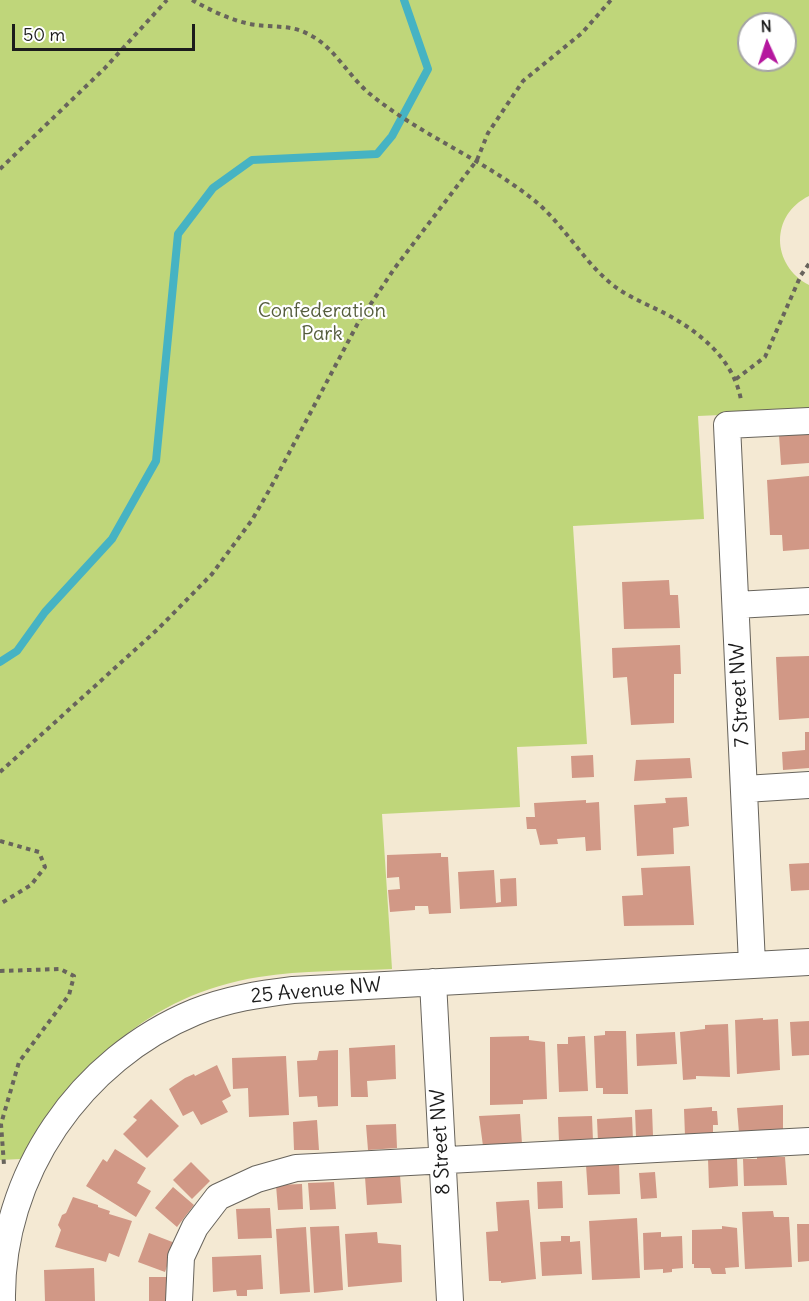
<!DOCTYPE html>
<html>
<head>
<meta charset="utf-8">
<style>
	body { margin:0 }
	#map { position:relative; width:809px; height:1301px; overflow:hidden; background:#f4e9d3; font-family:Delius,sans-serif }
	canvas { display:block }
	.north { position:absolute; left:737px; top:12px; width:60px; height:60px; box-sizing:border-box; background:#fff; border:2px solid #a4a4a4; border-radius:50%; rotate:357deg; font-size:16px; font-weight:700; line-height:24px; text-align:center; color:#1c1c1c }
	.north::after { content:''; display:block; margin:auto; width:21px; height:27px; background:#b5179e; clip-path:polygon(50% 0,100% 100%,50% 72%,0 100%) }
	.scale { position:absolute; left:12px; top:24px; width:183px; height:27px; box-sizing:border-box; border:3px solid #1c1c1c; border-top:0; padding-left:8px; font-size:18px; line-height:21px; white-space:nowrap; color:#1c1c1c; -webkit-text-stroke:4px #fff; paint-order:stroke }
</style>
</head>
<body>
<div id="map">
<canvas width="809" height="1301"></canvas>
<div class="north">N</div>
<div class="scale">50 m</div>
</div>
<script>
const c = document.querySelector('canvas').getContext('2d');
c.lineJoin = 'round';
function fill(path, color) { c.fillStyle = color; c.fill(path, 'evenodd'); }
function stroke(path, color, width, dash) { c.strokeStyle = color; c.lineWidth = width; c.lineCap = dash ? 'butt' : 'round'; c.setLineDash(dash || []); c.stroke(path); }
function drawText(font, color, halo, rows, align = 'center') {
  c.font = font + ' Delius,sans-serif'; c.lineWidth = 4.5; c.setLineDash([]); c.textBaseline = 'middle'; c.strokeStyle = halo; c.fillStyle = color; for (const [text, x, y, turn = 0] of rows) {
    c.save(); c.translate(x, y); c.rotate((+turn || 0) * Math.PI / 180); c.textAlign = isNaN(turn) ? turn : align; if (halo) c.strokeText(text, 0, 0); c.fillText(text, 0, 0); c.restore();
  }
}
const green = new Path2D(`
	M0,0h809v196c-39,19 -38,69 0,89v126l-111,5 6,103 -131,7 14,218 -70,3 3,60 -138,7 10,155c-44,2 -89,1 -133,8 -113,18 -179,89 -238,182l-21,1zM749,24h36v36h-36z`);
const stream = new Path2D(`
	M0,662l17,-11 28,-39 67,-73 44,-78 22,-227 35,-46 39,-28 125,-6 15,-18 36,-67 -24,-69`);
const building = new Path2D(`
	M809,434v29l-28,2 -2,-30z
	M809,476v73l-26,2 -1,-16h-12l-3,-55z
	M669,580l1,15h8l2,33 -56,1 -2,-47z
	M680,645l1,29h-7v49l-43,2 -4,-48 -14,1 -1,-30z
	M809,656v62l-30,2 -3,-63z
	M805,732h4v36l-26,2 -1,-18 23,-2z
	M593,755l1,22 -22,1 -1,-22z
	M690,758l2,20 -58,3 2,-21z
	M687,797l2,29 -16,2 1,26 -37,2 -3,-51 32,-2 -1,-5z
	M586,800v3l13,-1 2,48 -15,1 -1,-14 -28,2 1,5 -18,1 -4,-16h-9l-1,-12h9l-1,-14z
	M441,853v4h7l3,56 -22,1 -1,-8h-13v4l-25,2 -2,-22 12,-1 -1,-12 -12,1v-23z
	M809,863v27l-18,1 -2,-27z
	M690,866l4,59 -70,1 -2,-30 21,-1 -2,-27z
	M494,870l2,33 5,-1 -1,-23 16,-1 1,28 -57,3 -2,-37z
	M763,1018v2l15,-1 2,51 -43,4 -2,-54z
	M809,1021v34l-17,1 -2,-34z
	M728,1024l2,53 -34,-1v3l-13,1 -3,-48 25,-3v-4z
	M605,1031h21l2,63h-25v-6h-7l-2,-52 11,-1z
	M675,1032l2,32 -40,2 -1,-32z
	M529,1036v4l16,2 2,57 -24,1v4l-33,1v-68z
	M585,1036l3,55 -29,1 -2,-48h11v-7z
	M395,1045l1,34 -29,2 1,16h-17l-2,-49z
	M338,1050v56l-20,1 -1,-11 -18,1 -2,-36 20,-1 2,-9z
	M286,1056l3,59 -40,2 -1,-29 -15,1 -1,-31z
	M217,1065l14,31 -9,5 6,11 -27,13 -8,-14 -10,5 -14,-27 16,-11 9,-4 1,2z
	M151,1099l28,27 -32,32 -24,-24 14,-14 -4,-3z
	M783,1105v25l-44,3 -2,-25z
	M712,1107v4h5l1,14h-5v9l-28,2 -1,-27z
	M652,1109l1,27 -17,1 -1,-27z
	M520,1114l2,30 -39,2 -4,-30z
	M592,1116l1,25 -34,1 -1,-25z
	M632,1117l1,23 -35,2 -1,-23z
	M317,1120l2,30h-25l-1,-28z
	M396,1124l1,24 -29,2 -2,-25z
	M115,1149l31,19 -9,15 14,8 -15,26 -50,-31 17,-27 4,3z
	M757,1156l28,1 2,28 -43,1 -1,-27h14z
	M737,1158l1,28 -29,2 -1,-29z
	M191,1162l19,19 -18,18 -19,-19z
	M619,1163l1,31 -32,1 -2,-30z
	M655,1172l2,26 -16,1 -2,-26z
	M400,1175l2,28 -35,2 -2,-28z
	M562,1181l1,27 -25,1 -1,-27z
	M334,1182l2,27 -26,1 -2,-27z
	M302,1184l1,25 -25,1 -2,-25z
	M173,1187l21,18 -17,22 -22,-19z
	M73,1197l25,8v2l12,4 -1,3 23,7 -13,36 -10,-4 -3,9 -51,-15 6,-17 -3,-5 4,-10 4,-2z
	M529,1200l7,79 -35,4v-2h-12l-3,-49 12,-1 -2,-29z
	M270,1208l2,30 -34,1 -2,-30z
	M773,1211l1,6h15l3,50 -47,2 -3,-57z
	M637,1218l3,60 -48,2 -3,-59z
	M797,1224h12v37l-11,1z
	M339,1226l4,64 -29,3 -4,-66z
	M722,1226l15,2 2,39 -14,1 1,6h-14l-2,-6h-16v-4h-2v-34l30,-1z
	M306,1227l4,65 -30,2 -4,-65z
	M377,1232l1,11 23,2 1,37 -54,5 -3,-53z
	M661,1232v5l21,-1 1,32 -11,1v3l-9,1v-4l-19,1 -1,-37z
	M149,1233l26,10 -10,29 -27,-10z
	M561,1236h9v6l10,-1 2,33 -40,2 -2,-34 21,-1z
	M261,1255l2,34 -16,1v6h-10l-1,-6 -23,2 -1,-35z
	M94,1268l1,33h-50l-1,-31z
	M149,1277h18l1,24h-19z`);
const path = new Path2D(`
	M192,0c18,10 38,20 58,24 20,4 40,0 58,10 26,12 40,42 62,60 49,40 110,64 160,103 33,25 52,64 84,89 16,12 35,19 52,28 34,18 68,46 75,86
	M0,169l104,-100 63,-69
	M736,379l29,-22 36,-82 8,-11
	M0,772l158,-143 54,-55 40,-54 19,-33 87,-164 36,-54 83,-109 11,-27 35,-52 59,-48 29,-33
	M0,841l39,11 6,15 -14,18 -31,19
	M0,971l60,-2 14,7 -5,19 -50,67 -18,62 3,41`);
const minor = new Path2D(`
	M736,605l73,-4
	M745,789l64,-4
	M752,964l-25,-539 82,-4
	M433,982l17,319
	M2,1301c-2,-127 79,-242 193,-289 32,-13 65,-18 98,-22l516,-28
	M179,1301l2,-44 14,-30 23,-30 39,-18 39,-11 513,-27`);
const parkNames = [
	["Confederation",322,311],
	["Park",322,334]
];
const streetNames = [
	["7 Street NW",740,695,-93],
	["25 Avenue NW",316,991,-5],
	["8 Street NW",441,1142,-93]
];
fill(green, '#bfd67a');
stroke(stream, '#46b3c3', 8);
fill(building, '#d19886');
stroke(minor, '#68645c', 28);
stroke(path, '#68645c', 4, [4.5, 4.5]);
stroke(minor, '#fff', 26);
drawText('20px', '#555d3d', '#fff', parkNames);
drawText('20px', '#1c1c1c', '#fff', streetNames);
</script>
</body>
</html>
